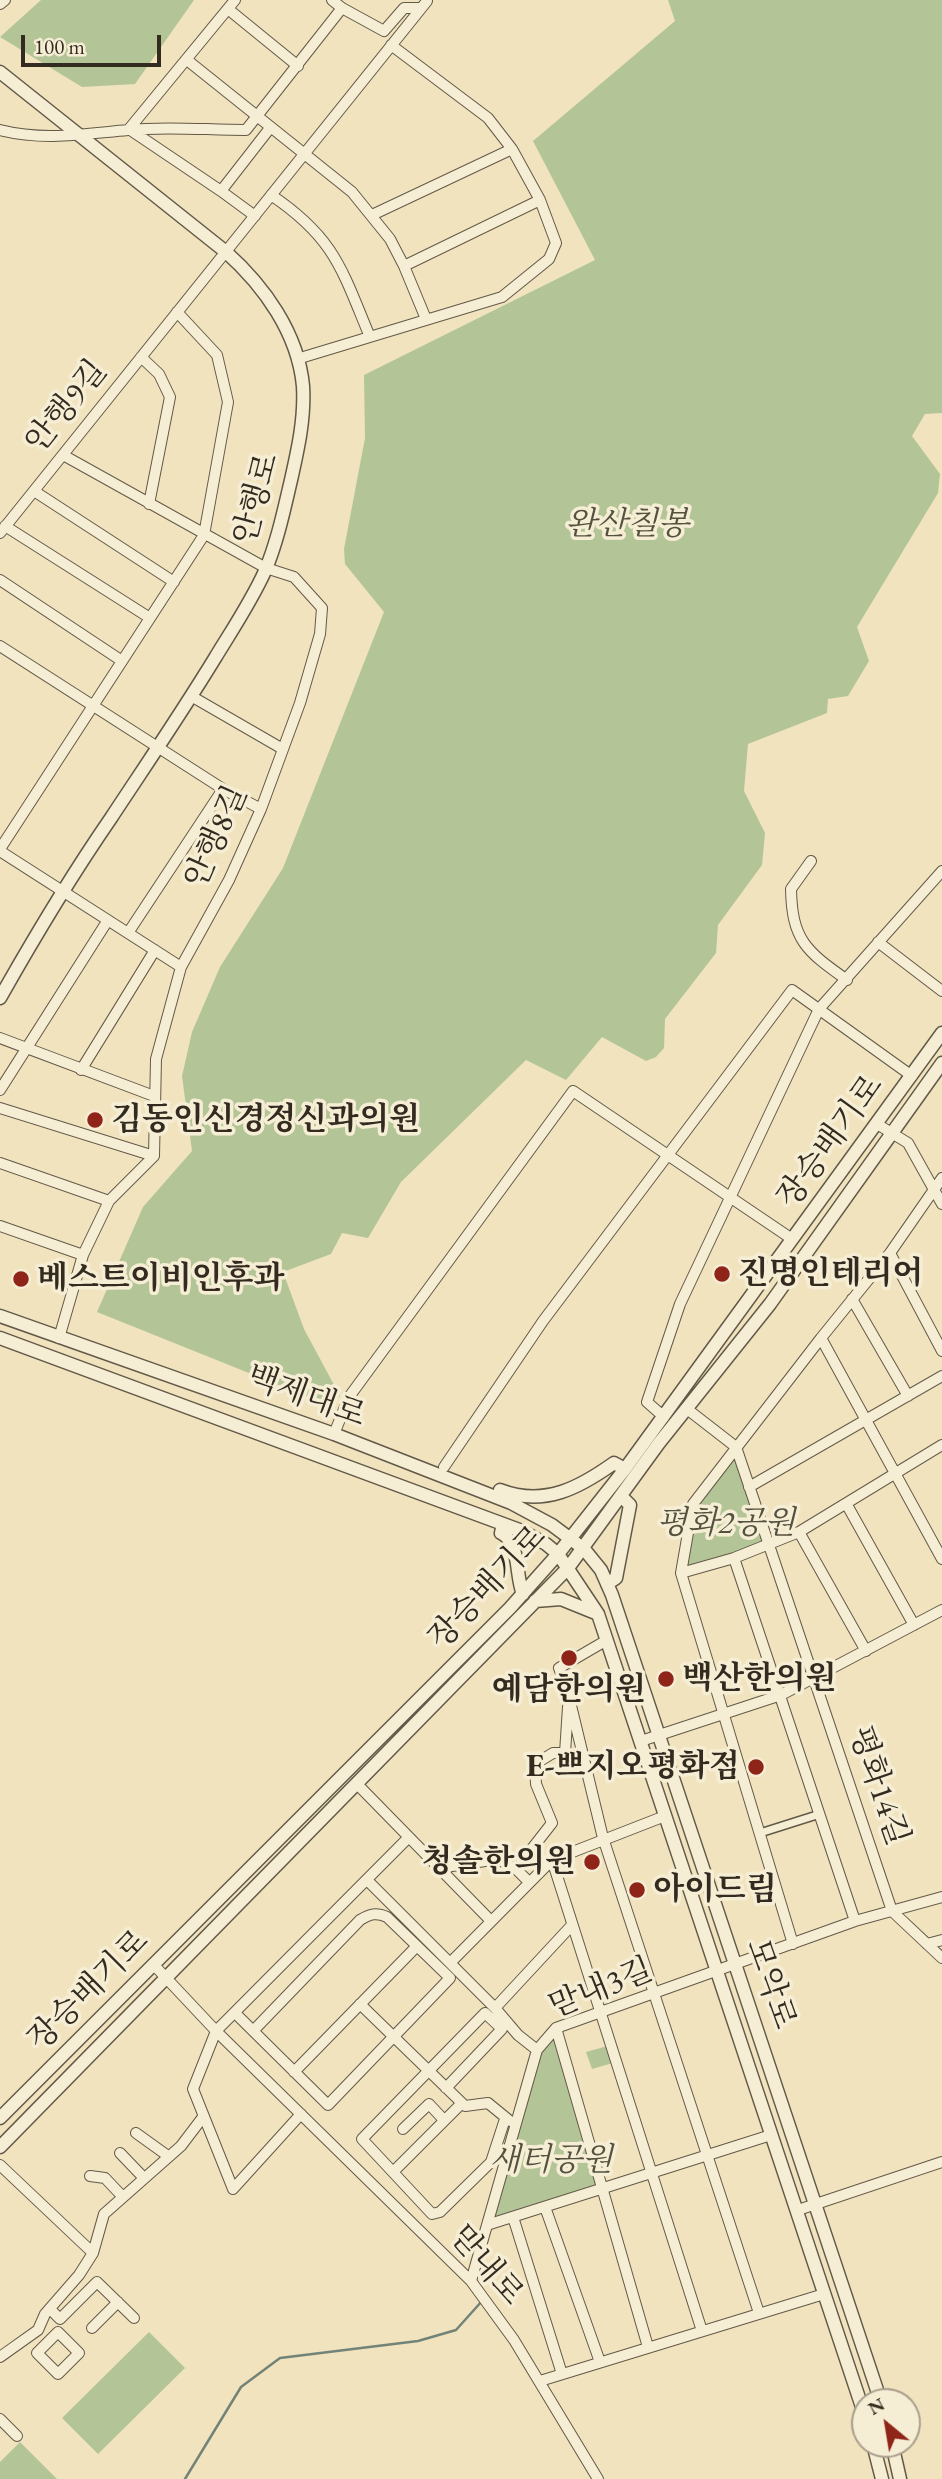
<!DOCTYPE html>
<html>
<head>
<meta charset="utf-8">
<style>
	body { margin:0 }
	#map { position:relative; width:942px; height:2479px; overflow:hidden; background:#f1e3be; font-family:"EB Garamond",serif }
	canvas { display:block }
	.north { position:absolute; left:851px; top:2388px; width:70px; height:70px; box-sizing:border-box; background:#f6edd5; border:2px solid #a89f8d; border-radius:50%; rotate:330deg; font-size:19px; font-weight:700; line-height:28px; text-align:center; color:#342b20 }
	.north::after { content:''; display:block; margin:auto; width:24px; height:32px; background:#8f2418; clip-path:polygon(50% 0,100% 100%,50% 72%,0 100%) }
	.scale { position:absolute; left:21px; top:35px; width:140px; height:32px; box-sizing:border-box; border:4px solid #342b20; border-top:0; padding-left:9px; font-size:21px; line-height:24px; white-space:nowrap; color:#342b20; -webkit-text-stroke:5px #f6edd5; paint-order:stroke }
</style>
</head>
<body>
<div id="map">
<canvas width="942" height="2479"></canvas>
<div class="north">N</div>
<div class="scale">100 m</div>
</div>
<script>
const c = document.querySelector('canvas').getContext('2d');
c.lineJoin = 'round';
function fill(path, color) { c.fillStyle = color; c.fill(path, 'evenodd'); }
function stroke(path, color, width, dash) { c.strokeStyle = color; c.lineWidth = width; c.lineCap = dash ? 'butt' : 'round'; c.setLineDash(dash || []); c.stroke(path); }
function drawText(font, color, halo, rows, align = 'center') {
  c.font = font + ' "EB Garamond","Noto Serif KR",serif'; c.lineWidth = 7; c.setLineDash([]); c.textBaseline = 'middle'; c.strokeStyle = halo; c.fillStyle = color; for (const [text, x, y, turn = 0] of rows) {
    c.save(); c.translate(x, y); c.rotate((+turn || 0) * Math.PI / 180); c.textAlign = isNaN(turn) ? turn : align; if (halo) c.strokeText(text, 0, 0); c.fillText(text, 0, 0); c.restore();
  }
}
const green = new Path2D(`
	M41,0h153l-59,84 -53,3 -82,-50z
	M668,0h274v413l-17,1 -13,22 28,38 -2,19 -81,134 12,34 -21,35 -20,3 -1,14 -79,31 -4,47 21,42 -3,32 -44,60 -2,28 -51,66 -1,29 -8,9 -10,4 -44,-24 -36,43 -40,-20 -125,122 -33,56 -26,-5 -11,21 -48,18 21,57 36,67 -9,10 -234,-94 46,-105 49,-56 -10,-75 10,-44 28,-65 63,-99 101,-256 -39,-48 -1,-15 21,-111 -1,-63 231,-115 -62,-119 142,-120z
	M736,1447l32,97 -87,29 12,-69z
	M556,2028l47,162 -113,34 47,-174z
	M611,2045l5,17 -24,7 -6,-17z
	M149,2332l36,36 -87,86 -36,-36z
	M20,2442l37,37h-57v-17z`);
const stream = new Path2D(`
	M185,2479l56,-92 39,-29 138,-17 38,-11 26,-29`);
const pedestrian = new Path2D(`
	M760,1833l60,-19`);
const minor = new Path2D(`
	M235,0l-106,129 92,62 49,-63
	M0,4l5,-4
	M342,8l42,23 20,-23h17
	M228,9l70,57
	M187,60l165,132 38,47 14,27 22,53
	M0,130c44,11 83,4 128,0 38,-4 79,0 118,0l96,-122 -10,-8
	M221,191l34,25
	M271,195c64,43 71,75 99,142
	M372,215l140,-66
	M404,266l136,-66
	M141,357l18,17 11,23 -21,107
	M297,359l205,-62 47,-38 7,-16 -16,-43 -28,-51 -24,-31 -97,-73
	M34,491l140,91
	M5,526l145,92
	M0,533l427,-532
	M0,580l122,81
	M0,646l223,143 38,20
	M191,696l90,52
	M0,849l204,-314 24,-133 -11,-47 -40,-43
	M0,851l181,116
	M811,861l-20,28c1,51 15,62 56,91
	M128,933l95,-144
	M878,942l64,49
	M0,1038l154,58
	M81,1070l74,-120
	M0,1090l108,-170
	M0,1108l154,48
	M877,1124l31,19 34,61
	M0,1163l109,38
	M0,1226l83,29
	M890,1253l52,98
	M852,1299l56,97
	M59,1338l24,-83 26,-54 45,-45 2,-97 25,-92 48,-87 32,-71 39,-106 20,-69 2,-26 -28,-31 -28,-9 -203,-113
	M821,1338l121,221
	M687,1409l49,38 156,464 50,47
	M664,1417l-17,-15 33,-98 139,-295 123,-138
	M334,1434l15,-37 224,-306 219,148
	M444,1467l99,-146 249,-331 120,86
	M749,1487l193,-111
	M847,1505l67,120
	M799,1532l67,119
	M734,1558l121,363
	M681,1573l53,-15 65,-26 143,-87
	M607,1640l-48,28 8,21 36,149 156,475
	M641,1741l140,-46 161,-85
	M357,1784l134,137
	M552,1860l150,471
	M439,1868l59,-9 18,10
	M368,1881l127,127 23,27 19,15
	M529,1882l-13,-13 36,-46 -16,-39 -1,-20 18,-11h12l3,-46
	M793,1944l-112,-371 12,-69 128,-166 69,-85 52,-75
	M927,1944l15,-4
	M450,1963l102,-103 113,-44
	M153,1964l63,67 255,250 43,59 84,139
	M360,2004l105,102 23,-3 22,18
	M495,2008l77,-83
	M235,2013c31,31 62,61 93,92l122,-127 -63,-61c-11,-5 -17,-3 -27,3l-107,111
	M556,2028l92,319
	M294,2072l123,-126
	M446,2088l56,-59 -17,-16 -123,126 70,75 8,-2 51,-50 14,-43
	M301,2114l-68,75 -40,-100 23,-58 192,-193
	M403,2129l26,-25 15,16
	M136,2133l32,23
	M120,2153l23,24
	M0,2165l93,88
	M393,2172l69,-69
	M90,2176l15,2 17,18
	M545,2207l55,155
	M798,2210l144,-48
	M513,2217l49,157
	M490,2224l281,-89
	M471,2281l66,-231 19,-22 299,-107 87,-24
	M50,2309l10,10 37,-37 37,36
	M92,2328l26,-26
	M58,2332l21,21 -21,21 -21,-21z
	M0,2357l38,-27 7,-16 34,-39 14,-22 11,-39 77,-68 22,-29
	M540,2381l284,-87
	M0,2419l17,17`);
const tertiary = new Path2D(`
	M0,72l226,180c38,34 72,81 77,134 2,32 -5,63 -12,94 -7,30 -14,63 -26,91 -14,31 -33,59 -50,87 -33,54 -69,107 -104,160 -40,58 -76,118 -111,180
	M0,1316l334,118 177,69 41,22 32,24 17,21 11,25 269,807
	M0,1338l522,193 24,13 12,10 40,60 267,802
	M500,1490c44,17 79,-2 114,-27l11,6
	M503,1524l-2,9c20,10 14,43 22,61
	M607,1584l9,-6 14,-73 -8,-8
	M535,1601l26,-2 37,15
	M0,2118l510,-510 48,-54 67,-85 317,-436
	M0,2147l568,-579 91,-125 111,-139 172,-241
	M873,2444l9,35
	M892,2444l8,35`);
const markers = [
	[95,1120,9,"#8f2418"],
	[722,1274,9,"#8f2418"],
	[21,1279,9,"#8f2418"],
	[569,1658,9,"#8f2418"],
	[666,1679,9,"#8f2418"],
	[756,1767,9,"#8f2418"],
	[592,1862,9,"#8f2418"],
	[637,1890,9,"#8f2418"]
];
const streetNames = [
	["안행9길",67,407,-51],
	["안행로",257,499,-75],
	["안행8길",217,837,-66],
	["장승배기로",831,1142,-54],
	["백제대로",306,1397,20],
	["장승배기로",488,1588,-47],
	["평화14길",878,1786,71],
	["모악로",770,1984,71],
	["맏내3길",601,1989,-22],
	["장승배기로",89,1991,-45],
	["맏내로",486,2266,49]
];
const parkNames = [
	["완산칠봉",627,525],
	["평화2공원",726,1524],
	["새터공원",551,2161]
];
const poiNames = [
	["김동인신경정신과의원",111,1120],
	["진명인테리어",738,1274],
	["베스트이비인후과",37,1279],
	["백산한의원",682,1679],
	["예담한의원",569,1690,"center"],
	["E-쁘지오평화점",740,1767,"right"],
	["청솔한의원",576,1862,"right"],
	["아이드림",653,1890]
];
fill(green, '#b3c597');
stroke(stream, '#728378', 2.5);
stroke(pedestrian, '#635948', 10);
stroke(minor, '#635948', 12);
stroke(tertiary, '#635948', 15);
stroke(pedestrian, '#f6edd5', 7);
stroke(minor, '#f6edd5', 10);
stroke(tertiary, '#f6edd5', 12);
for (const [x, y, r, color] of markers) { const dot = new Path2D(); dot.arc(x, y, r, 0, 2 * Math.PI); c.fillStyle = color; c.fill(dot); stroke(dot, '#f6edd5', 2.5); }
drawText('32px', '#342b20', '#f6edd5', streetNames);
drawText('italic 32px', '#54523e', '#f6edd5', parkNames);
drawText('bold 32px', '#342b20', '#f6edd5', poiNames, 'left');
</script>
</body>
</html>
